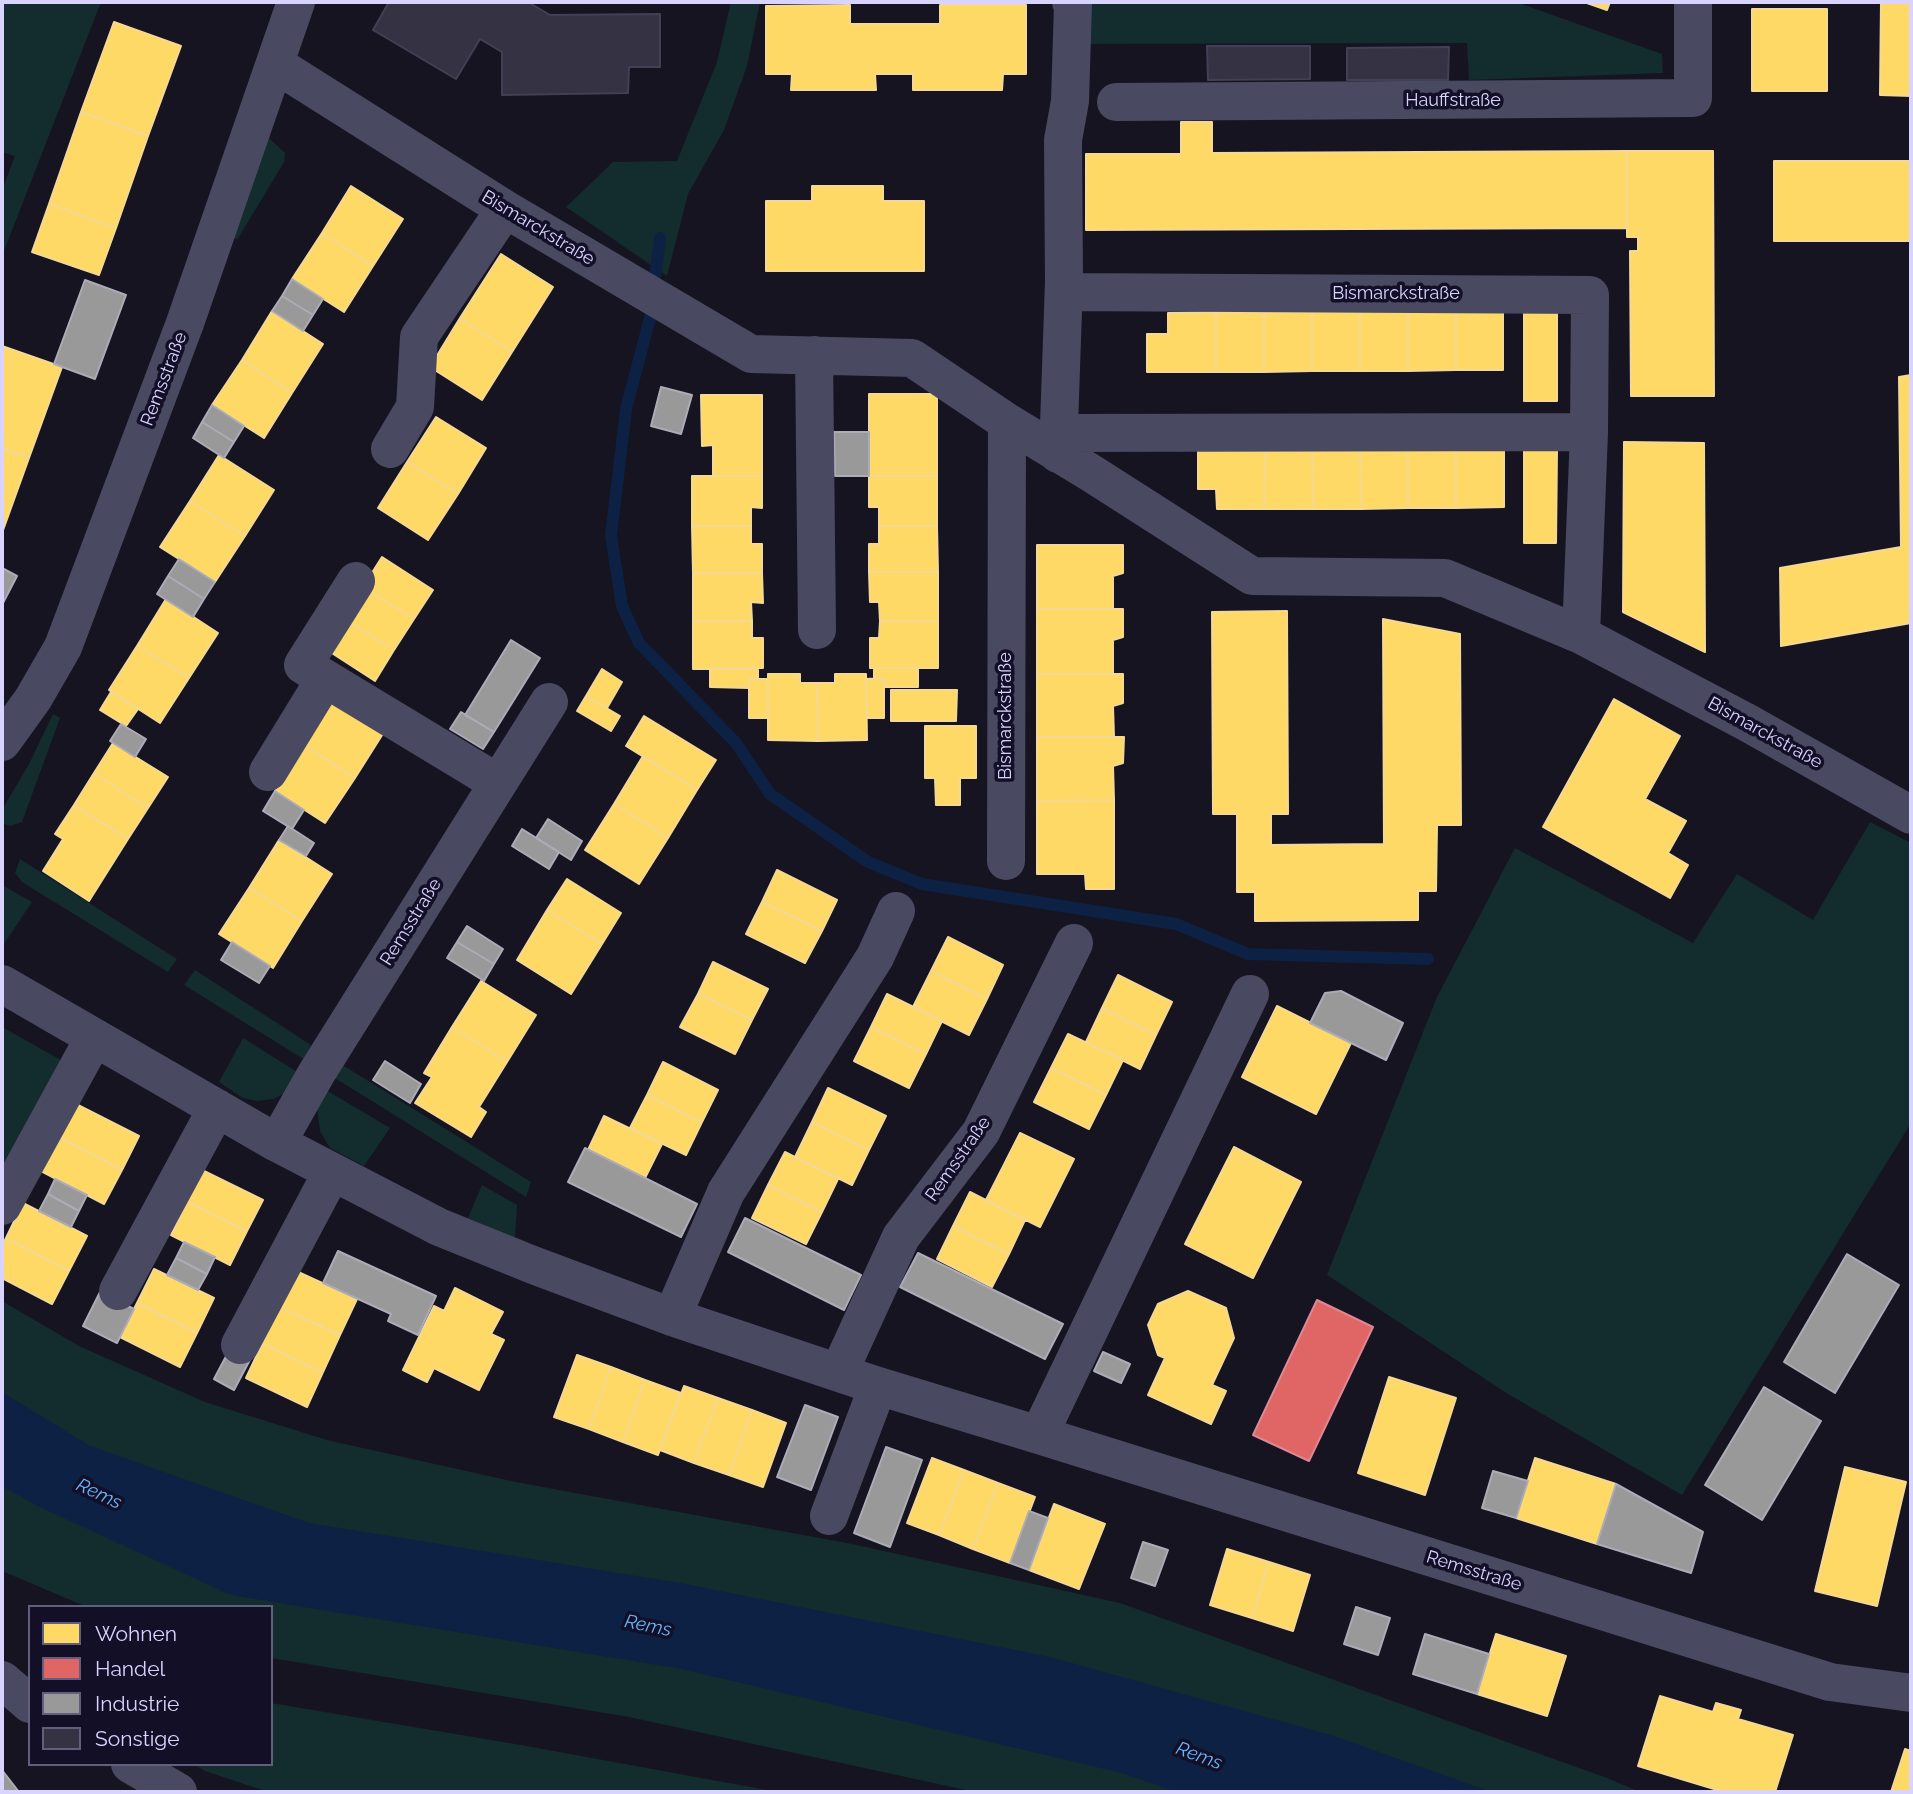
<!DOCTYPE html>
<html>
<head>
<meta charset="utf-8">
<style>
	body { margin:0 }
	#map { position:relative; width:1913px; height:1794px; overflow:hidden; background:#161421; font-family:Raleway,sans-serif }
	canvas { display:block }
	.frame { position:absolute; inset:0; border:4px solid #d9d4ff; pointer-events:none }
	.legend { position:absolute; left:28px; top:1605px; width:245px; height:161px; box-sizing:border-box; background:#130f26; border:2px solid #625e7d; margin:0; padding:9px 12px; list-style:none; font-size:21px; color:#d9d4ff }
	.legend li { display:flex; align-items:center; gap:14px; height:35px }
	.legend b { width:35px; border:2px solid #625e7d }
</style>
</head>
<body>
<div id="map">
<canvas width="1913" height="1794"></canvas>
<div class="frame"></div>
<ul class="legend">
<li><b style="height:19px;background:#ffd966"></b>Wohnen</li>
<li><b style="height:19px;background:#e06666"></b>Handel</li>
<li><b style="height:19px;background:#999"></b>Industrie</li>
<li><b style="height:19px;background:#343243"></b>Sonstige</li>
</ul>
</div>
<script>
const c = document.querySelector('canvas').getContext('2d');
c.lineJoin = 'round';
function fill(path, color) { c.fillStyle = color; c.fill(path, 'evenodd'); }
function stroke(path, color, width, dash) { c.strokeStyle = color; c.lineWidth = width; c.lineCap = dash ? 'butt' : 'round'; c.setLineDash(dash || []); c.stroke(path); }
function drawText(font, color, halo, rows, align = 'center') {
  c.font = font + ' Raleway,sans-serif'; c.lineWidth = 7; c.setLineDash([]); c.textBaseline = 'middle'; c.strokeStyle = halo; c.fillStyle = color; for (const [text, x, y, turn = 0] of rows) {
    c.save(); c.translate(x, y); c.rotate((+turn || 0) * Math.PI / 180); c.textAlign = isNaN(turn) ? turn : align; if (halo) c.strokeText(text, 0, 0); c.fillText(text, 0, 0); c.restore();
  }
}
const green = new Path2D(`
	M2,2h99l-99,254v-66l13,-34 -13,-4z
	M731,2h29l-13,64 -23,64 -36,64 -21,82 -101,-69 47,-45 64,-1 40,-99z
	M1083,2h433l146,52 1,19 -194,7 -2,-37 -383,1z
	M267,136l18,17 -1,9 -47,78 -8,-7z
	M53,714l7,4 -38,104 -12,4 -8,-3v-13l27,-46z
	M1870,822l41,21v280l-229,372 -174,-101 -181,-119 110,-278 78,-149 178,95 44,-69 76,46z
	M20,859l157,100 -9,13 -146,-90 -7,-9z
	M2,885l30,17 -30,45z
	M195,970l116,75 -6,15 -121,-75z
	M2,1027l59,33 -59,107z
	M243,1038l53,33 -11,22 -12,6 -16,2 -14,-3 -24,-16z
	M341,1064l190,118 -5,15 -191,-119z
	M326,1090l64,38 -26,38 -34,-18 -10,-17 -3,-23z
	M482,1185l35,20 -2,33 -47,-20z
	M2,1301l77,45 126,56 122,38 189,42 336,62 268,59 487,175 33,14h-665l-346,-75 -358,-59v-51h-184l-85,-36z
	M271,1703l250,42 257,47h-510l-63,-21 -11,-7h77z`);
const water = new Path2D(`
	M2,1392l88,54 219,77 371,60 370,74 284,79 157,56h-314l-55,-19 -440,-104 -451,-74 -191,-88 -38,-21z`);
const homes = new Path2D(`
	M1584,2h26l-3,8z
	M1881,2h30v94l-31,-1z
	M850,5v19h90v-19h86v69h-23l-1,16h-89v-16h-38l1,16h-85l1,-16h-26v-68z
	M1752,9h75v82h-75z
	M114,22l67,24 -33,90 -67,-24z
	M81,112l67,24 -32,92 -67,-24z
	M1181,122h31v31l415,-2v77l-541,2v-76h95z
	M1627,151h86l1,245h-83l-1,-145h8v-14h-11z
	M1774,161h137v80h-137z
	M351,186l52,33 -30,47 -51,-33z
	M812,186h71v15h41v70h-158v-70h46z
	M49,204l67,24 -17,47 -67,-23z
	M322,233l51,33 -29,46 -52,-33z
	M501,254l52,33 -41,65 -52,-34z
	M272,311l51,33 -31,49 -50,-33z
	M1408,311h48v59l-48,1z
	M1408,311v60h-48v-59z
	M1456,311h47v59h-47z
	M1524,311h33v90h-33z
	M1216,312h48v60h-48z
	M1216,312v60h-69v-38h21v-21z
	M1264,312h48v59l-48,1z
	M1312,312h48v59h-48z
	M460,318l52,34 -30,48 -52,-33z
	M2,346l60,21 -33,91 -27,-10z
	M242,360l50,33 -28,45 -52,-33z
	M1911,375v248l-130,23 -1,-78 121,-21 -2,-170z
	M869,394h68v82h-68z
	M701,395h61v81h-49v-31l-11,1z
	M436,417l50,31 -28,46 -51,-32z
	M1624,442l80,1 1,209 -82,-40z
	M2,448l27,10 -27,75z
	M1456,449v59h-48v-58z
	M1456,449h48v58l-48,1z
	M1524,449h33l-1,94h-32z
	M1312,450h48l1,59h-48z
	M1312,450l1,59h-49l1,-58z
	M1360,450h48v58l-47,1z
	M1198,451h67l-1,58h-47l-1,-20h-18z
	M219,455l55,35 -29,46 -55,-35z
	M407,462l51,32 -30,46 -50,-32z
	M692,476h70v32l-11,-1v19h-59z
	M869,476h68v50h-58v-19h-10z
	M190,501l55,35 -30,46 -55,-35z
	M692,526h59v18h11v29h-69z
	M879,526h58l1,46h-69v-28h10z
	M1037,545h86v28l-10,3v33h-76z
	M382,557l51,33 -19,29 -51,-32z
	M869,572h69v49h-58l-1,-19h-9z
	M693,573h69l1,30 -12,-1 1,19h-59z
	M363,587l51,32 -20,31 -51,-32z
	M166,599l52,34 -29,45 -52,-32z
	M1037,609h86v28l-10,3v34h-76z
	M1287,611l1,203h-17v31l113,-1 -1,-225 77,15 1,191h-24l-1,66h-18v29l-163,1v-29h-18v-78h-24l-1,-202z
	M343,618l51,32 -19,31 -51,-33z
	M693,621h59v17h11v30l-70,1z
	M880,621h58v47h-68v-30h9z
	M137,646l52,32 -29,45 -51,-33z
	M874,668h44v19h-33l-1,-9 -10,1z
	M602,669l20,13 -15,26 -21,-12z
	M710,669h48v10h-9v9l-39,-1z
	M768,674h32v9h17l1,58 -50,-1z
	M835,674h31l1,66 -49,1 -1,-58h18z
	M1037,674h86v29l-10,3 1,31h-77z
	M884,678v40h-17l-1,-39z
	M749,679h19v39h-19z
	M891,690h66l-1,31h-65z
	M111,692l27,17 -12,17 -26,-16z
	M586,696l34,20 -9,15 -34,-20z
	M1614,699l66,37 -35,63 41,22 -18,32 20,12 -18,33 -127,-71z
	M333,700l51,32 -29,46 -51,-33z
	M644,716l72,44 -19,30 -71,-44z
	M925,726h51v52h-16v27h-24l-1,-27h-10z
	M1037,737h87l-1,26 -10,3 1,34 -77,1z
	M113,743l55,34 -20,31 -54,-35z
	M304,745l51,33 -30,45 -50,-32z
	M643,756l54,34 -29,48 -54,-34z
	M94,773l54,35 -20,31 -54,-34z
	M1114,800v89h-28l-1,-15h-48v-73z
	M614,804l54,34 -29,46 -54,-34z
	M74,805l54,34 -39,62 -46,-30 20,-32 -8,-5z
	M279,840l53,34 -30,47 -53,-33z
	M777,870l60,30 -15,31 -60,-29z
	M567,879l54,34 -19,31 -55,-34z
	M249,888l53,33 -29,47 -54,-34z
	M762,902l60,29 -17,32 -59,-29z
	M547,910l55,34 -31,50 -54,-34z
	M948,937l55,28 -16,34 -56,-28z
	M713,962l55,27 -16,31 -54,-26z
	M931,971l56,28 -18,36 -56,-28z
	M1118,975l54,27 -16,33 -54,-27z
	M481,981l55,34 -29,47 -55,-35z
	M698,994l54,26 -17,34 -55,-27z
	M887,994l55,27 -16,33 -55,-27z
	M1277,1006l74,37 -35,71 -74,-37z
	M1102,1008l54,27 -16,34 -54,-27z
	M452,1027l55,35 -28,45 7,5 -15,25 -56,-34 17,-26 -8,-4z
	M871,1027l55,27 -17,34 -55,-27z
	M1068,1034l55,26 -17,35 -55,-27z
	M663,1062l55,28 -16,32 -55,-27z
	M1051,1068l55,27 -17,34 -55,-27z
	M828,1088l58,28 -17,34 -57,-28z
	M647,1095l55,27 -16,33 -56,-27z
	M76,1104l63,32 -17,34 -64,-33z
	M604,1116l58,28 -17,34 -57,-28z
	M812,1122l57,28 -17,35 -57,-28z
	M1020,1133l54,26 -34,68 -54,-27z
	M58,1137l64,33 -18,34 -63,-33z
	M1234,1147l67,35 -48,96 -68,-34z
	M785,1152l53,27 -16,33 -54,-27z
	M202,1170l61,30 -16,31 -60,-29z
	M768,1185l54,27 -16,32 -54,-26z
	M970,1192l55,28 -16,34 -56,-28z
	M187,1202l60,29 -17,34 -59,-30z
	M23,1203l64,33 -18,35 -63,-33z
	M953,1226l56,28 -17,33 -55,-28z
	M6,1238l63,33 -17,33 -50,-26v-32z
	M154,1269l60,29 -17,35 -60,-30z
	M296,1271l61,28 -17,36 -61,-28z
	M455,1288l48,24 -12,22 13,6 -25,50 -45,-22 -7,14 -24,-12 31,-64 10,5z
	M1188,1291l38,17 8,30 -22,47 14,6 -15,33 -63,-29 17,-37 -7,-3 -10,-30 10,-21z
	M137,1303l60,30 -17,34 -60,-30z
	M279,1307l61,28 -17,37 -61,-28z
	M262,1344l61,28 -16,35 -61,-29z
	M577,1355l34,12 -22,62 -35,-12z
	M611,1367l34,13 -22,62 -34,-13z
	M1389,1377l67,21 -31,97 -67,-22z
	M645,1380l36,13 -23,62 -35,-13z
	M684,1386l34,12 -24,65 -34,-13z
	M718,1398l34,12 -23,65 -35,-12z
	M752,1410l34,13 -23,64 -34,-12z
	M932,1458l32,12 -25,65 -32,-12z
	M1535,1458l81,26 -19,60 -81,-26z
	M1845,1467l61,15 -29,124 -62,-15z
	M964,1470l34,13 -25,66 -34,-14z
	M998,1483l37,14 -25,66 -37,-14z
	M1054,1504l51,20 -26,65 -50,-19z
	M1227,1549l42,13 -17,56 -42,-13z
	M1269,1562l41,13 -17,56 -41,-13z
	M1496,1634l70,22 -19,60 -70,-22z
	M1660,1696l53,16 3,-9 25,7 -3,9 55,16 -18,57h-51l-86,-26z
	M1905,1749l6,2v41h-20z`);
const shops = new Path2D(`
	M1317,1300l56,27 -64,134 -56,-26z`);
const industry = new Path2D(`
	M292,279l31,20 -10,16 -31,-19z
	M85,280l41,15 -31,84 -41,-15z
	M282,296l31,19 -10,16 -31,-20z
	M661,387l31,8 -11,39 -30,-8z
	M212,405l32,21 -10,16 -32,-20z
	M202,422l32,20 -10,16 -31,-20z
	M834,432h35v44h-34z
	M179,559l36,23 -11,17 -36,-23z
	M2,568l15,8 -15,29z
	M168,576l36,23 -11,18 -36,-23z
	M511,640l29,18 -46,74 -29,-17z
	M461,712l33,20 -11,17 -33,-20z
	M121,724l25,15 -11,18 -25,-16z
	M275,791l29,19 -12,19 -29,-18z
	M548,819l34,22 -11,19 -35,-22z
	M288,826l26,17 -8,13 -27,-16z
	M522,829l37,23 -10,17 -37,-23z
	M467,926l36,23 -9,15 -37,-22z
	M232,942l38,24 -11,17 -38,-23z
	M457,942l37,22 -10,17 -37,-23z
	M1341,991l62,32 -17,37 -76,-37 15,-30z
	M385,1061l36,23 -11,19 -37,-23z
	M585,1148l112,56 -16,33 -113,-55z
	M55,1179l32,16 -8,16 -31,-17z
	M48,1194l31,17 -8,16 -32,-16z
	M745,1218l116,57 -17,35 -116,-58z
	M184,1242l31,15 -8,17 -31,-16z
	M338,1251l98,45 -18,39 -30,-14 3,-7 -68,-31z
	M918,1253l145,71 -18,35 -145,-72z
	M1847,1254l52,31 -64,108 -51,-31z
	M176,1258l31,16 -9,16 -31,-15z
	M100,1292l34,17 -17,34 -34,-17z
	M232,1345l20,11 -18,34 -20,-11z
	M1103,1352l27,12 -9,19 -27,-12z
	M1764,1387l57,34 -59,99 -57,-35z
	M805,1405l33,12 -27,73 -34,-13z
	M886,1447l36,13 -32,87 -36,-14z
	M1493,1471l35,10 -12,37 -34,-10z
	M1616,1484l87,48 -12,41 -94,-29z
	M1029,1511l19,7 -19,52 -19,-7z
	M1143,1542l25,8 -13,36 -24,-8z
	M1356,1607l34,11 -12,37 -34,-11z
	M1425,1634l64,20 -12,40 -64,-20z
	M2,1770l17,22h-17z`);
const stream = new Path2D(`
	M660,238l-10,80 -24,91 -15,127 11,70 17,37 97,100 34,51 98,68 54,22 254,40 72,30 180,5`);
const building = new Path2D(`
	M389,2h139l22,13 110,-1v53h-31l-1,26 -126,2v-43l-22,-13 -24,40 -83,-49z
	M1207,46h103v33l-102,1z
	M1449,47l-1,33h-101v-32z`);
const minor = new Path2D(`
	M275,64l230,145 246,145 161,4 95,64 84,51 161,103 193,2 136,57 8,-203 1,-137 -526,-3
	M1116,102l577,-4v-96
	M814,355l3,275
	M1058,433l531,-1
	M390,449l25,-42 4,-70 86,-128
	M1058,454l6,-172 -1,-142 7,-39 3,-98 -2,-1
	M356,581l-53,84 195,118
	M1581,635l167,88 163,92
	M2,742l31,-43 30,-52 122,-324 111,-321
	M268,772l57,-93
	M1006,861l1,-439
	M2,984l275,159 162,84 94,38 139,52 206,69 161,49 791,247 81,11
	M277,1143l39,-69 233,-372
	M2,1206l92,-168
	M118,1291l99,-183
	M672,1317l54,-125 149,-235 21,-46
	M240,1345l92,-173
	M839,1372l62,-135 80,-105 93,-189
	M1039,1435l211,-441
	M829,1516l49,-130
	M2,1680l28,24
	M130,1764l48,28`);
const streetNames = [
	["Hauffstraße",1453,101],
	["Bismarckstraße",538,228,31],
	["Bismarckstraße",1396,294],
	["Remsstraße",164,379,-69],
	["Bismarckstraße",1006,716,-90],
	["Bismarckstraße",1765,733,29],
	["Remsstraße",411,922,-58],
	["Remsstraße",958,1159,-55],
	["Remsstraße",1474,1571,17]
];
const waterNames = [
	["Rems",99,1494,25],
	["Rems",648,1626,11],
	["Rems",1199,1756,20]
];
fill(green, '#132c2d');
fill(water, '#0d2144');
fill(homes, '#ffd966');
stroke(homes, '#f4d894', 2);
fill(shops, '#e06666');
stroke(shops, '#de8794', 2);
fill(industry, '#999');
stroke(industry, '#acabb8', 2);
stroke(stream, '#0d2144', 12);
fill(building, '#343243');
stroke(building, '#433f54', 2);
stroke(minor, '#4a4962', 38);
drawText('18px', '#d9d4ff', '#130f26', streetNames);
drawText('italic 19px', '#62b6ff', '#130f26', waterNames);
</script>
</body>
</html>
